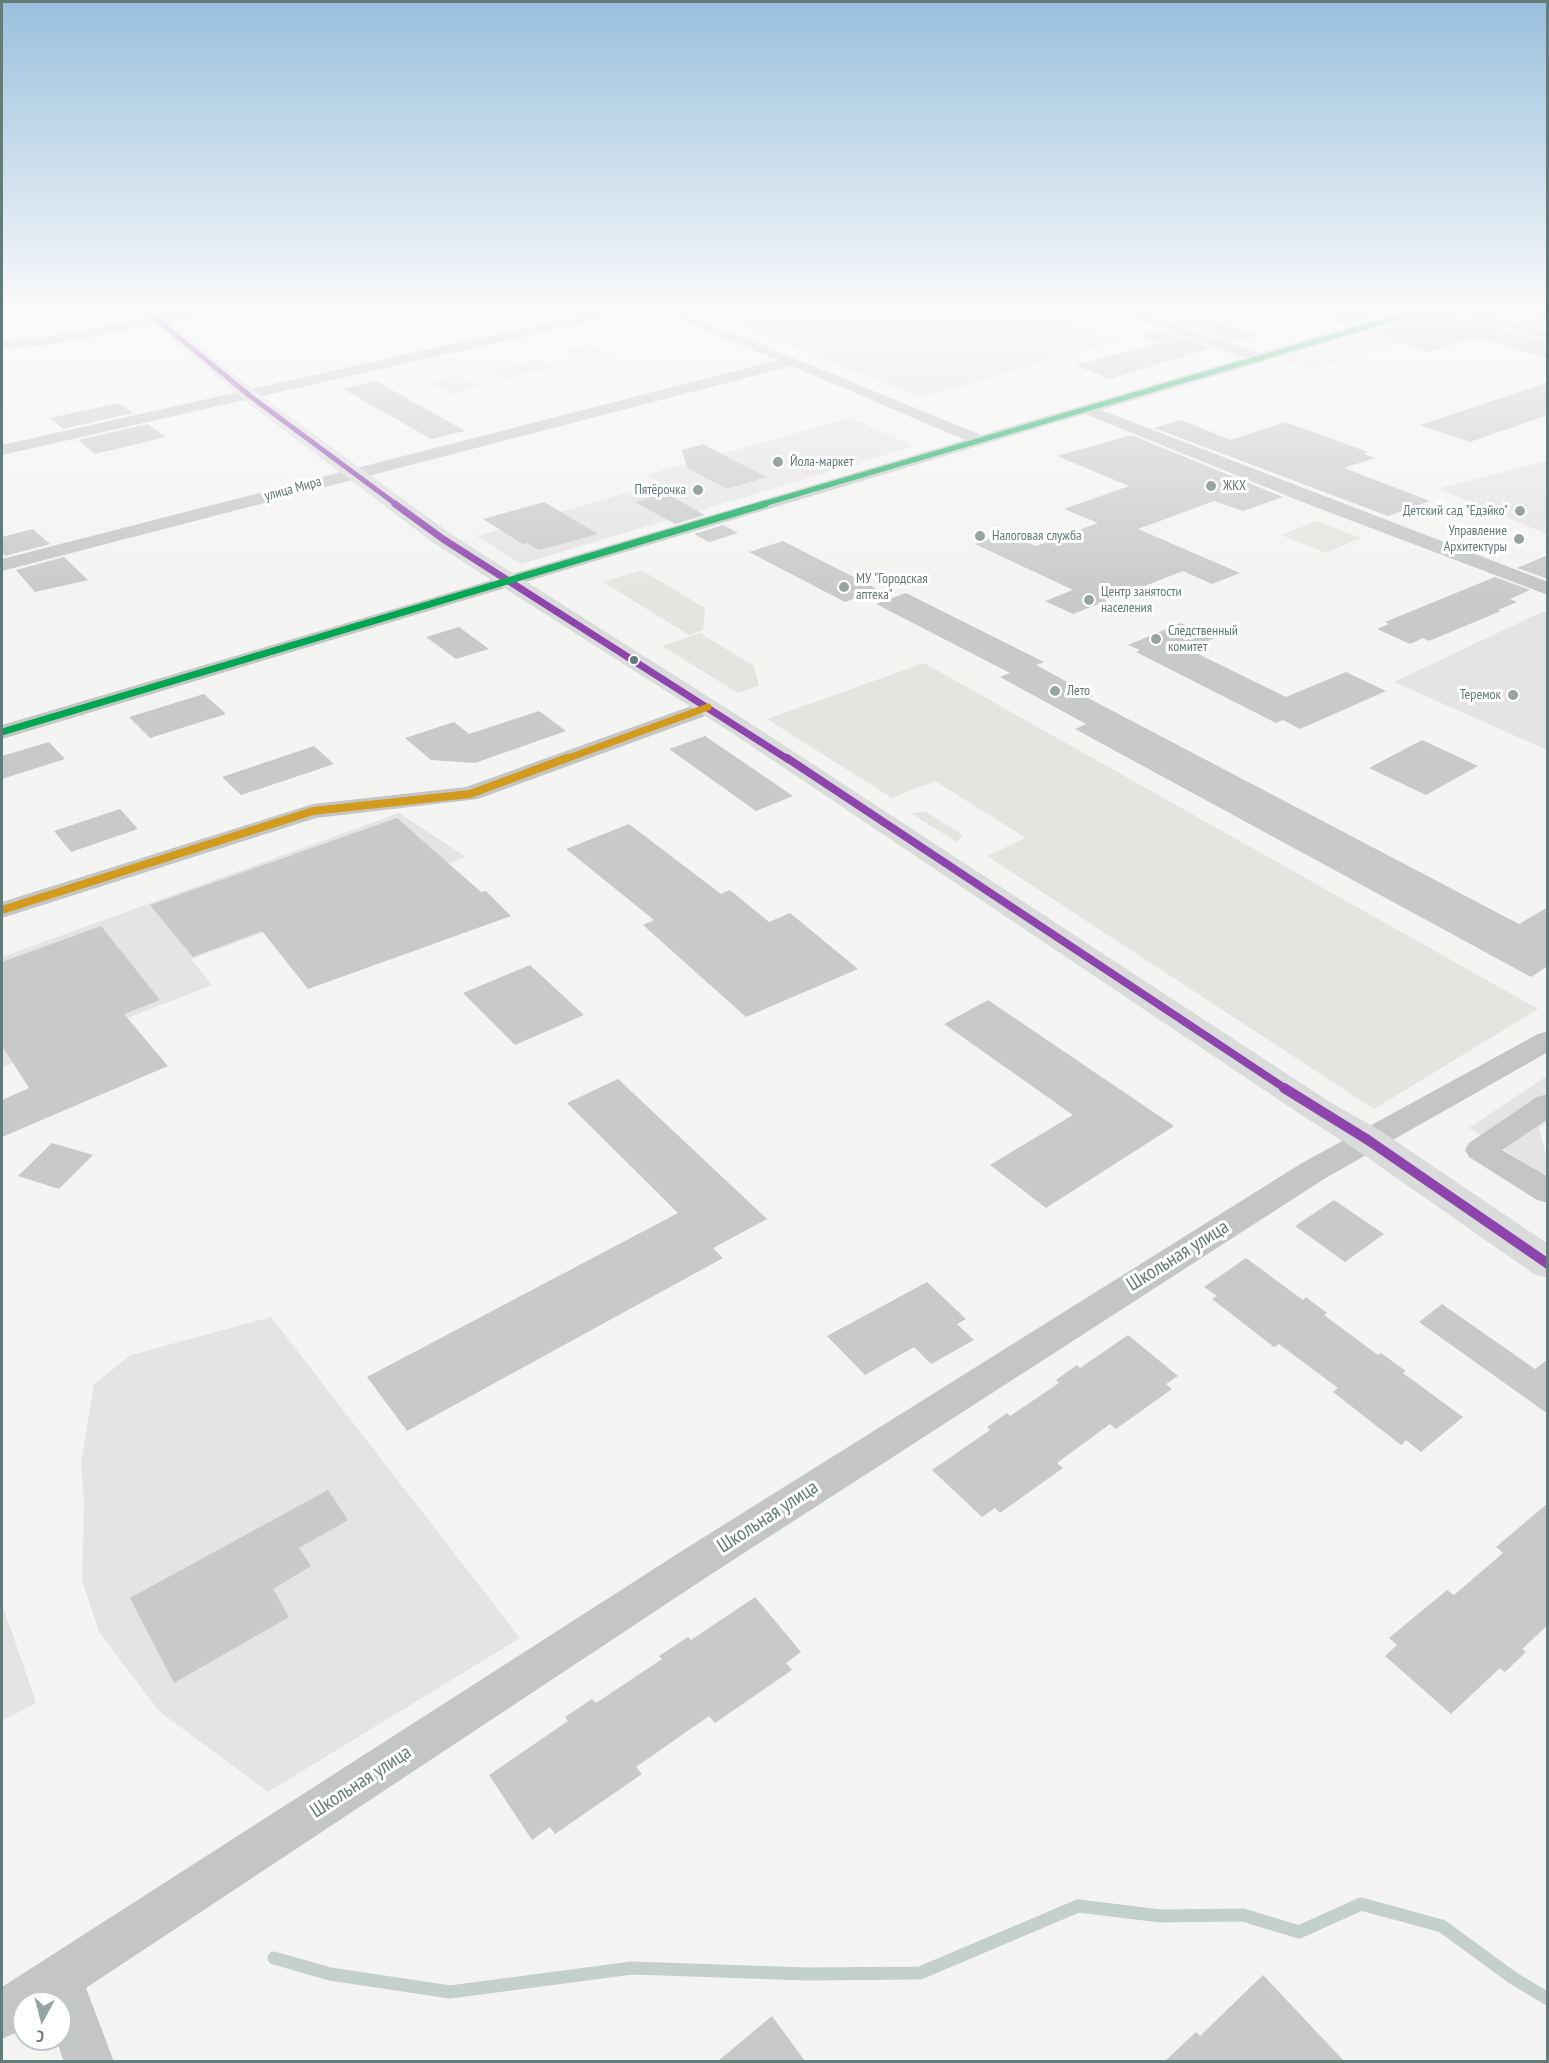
<!DOCTYPE html>
<html>
<head>
<meta charset="utf-8">
<style>
	body { margin:0 }
	#map { position:relative; width:1549px; height:2063px; overflow:hidden; background:#f4f4f3; font-family:"PT Sans Narrow",sans-serif }
	canvas { display:block }
	.frame { position:absolute; inset:0; border:3px solid #637b79; pointer-events:none }
	.north { position:absolute; left:12px; top:1991px; width:60px; height:60px; box-sizing:border-box; background:#fff; border:2px solid #c1cac9; border-radius:50%; rotate:187deg; font-size:16px; font-weight:700; line-height:24px; text-align:center; color:#637b79 }
	.north::after { content:''; display:block; margin:auto; width:21px; height:27px; background:#96a5a4; clip-path:polygon(50% 0,100% 100%,50% 72%,0 100%) }
</style>
</head>
<body>
<div id="map">
<canvas width="1549" height="2063"></canvas>
<div class="frame"></div>
<div class="north">С</div>
</div>
<script>
const c = document.querySelector('canvas').getContext('2d');
c.lineJoin = 'round';
function fill(path, color) { c.fillStyle = color; c.fill(path, 'evenodd'); }
function stroke(path, color, width, dash) { c.strokeStyle = color; c.lineWidth = width; c.lineCap = dash ? 'butt' : 'round'; c.setLineDash(dash || []); c.stroke(path); }
function drawText(font, color, halo, rows, align = 'center') {
  c.font = font + ' "PT Sans Narrow",sans-serif'; c.lineWidth = 6; c.setLineDash([]); c.textBaseline = 'middle'; c.strokeStyle = halo; c.fillStyle = color; for (const [text, x, y, turn = 0] of rows) {
    c.save(); c.translate(x, y); c.rotate((+turn || 0) * Math.PI / 180); c.textAlign = isNaN(turn) ? turn : align; if (halo) c.strokeText(text, 0, 0); c.fillText(text, 0, 0); c.restore();
  }
}
const built = new Path2D(`
	M694,307h305l17,6 14,-4 91,31 -200,58z
	M850,418l65,28 -394,118 -44,-28 184,-53 -15,-8z
	M1547,461v73l-108,-45 5,-2z
	M1544,611l4,2 -1,137 -153,-68z
	M399,813l67,44 -275,102 21,26 -210,82v-110z
	M1547,1076v46l-8,6 8,31v18l-78,-49z
	M271,1317l249,321 -252,154 -108,-80 -61,-80 -17,-51 2,-78 -3,-39 13,-80 37,-29z
	M2,1603l34,100 -34,18z`);
const green = new Path2D(`
	M699,307h40l26,11 -24,6z
	M818,307h17c23,9 119,55 135,29l-75,-29h21l85,30c-16,4 -30,12 -48,12 -29,2 -110,-26 -135,-42z
	M855,307h35l62,22 -29,8 -76,-28z
	M993,307l65,22 -27,8 -67,-23z
	M1433,315l32,9 -154,46 -32,-11z
	M788,327l49,19 -25,7 -49,-20z
	M589,345l23,11 -25,6 -23,-11z
	M537,359l16,8 -49,12 -16,-8z
	M457,375l23,12 -27,7 -23,-12z
	M1317,521l44,17 -35,15 -45,-18z
	M641,570l64,38 -2,22 -14,5 -86,-53z
	M700,633l54,33 5,20 -21,7 -76,-47z
	M924,663l614,346 -164,100 -387,-253 39,-18 -91,-57 -43,17 -125,-79z
	M926,812l37,23 -6,7 -47,-29z`);
const stream = new Path2D(`
	M274,1958l56,16 120,18 182,-24 175,6 113,-1 158,-67 83,10 82,-1 56,17 62,-28 81,22 71,52 35,21`);
const building = new Path2D(`
	M1366,307h42l-61,18 -22,-7z
	M1438,312l110,30v17l-71,-22 -47,15 -60,-20z
	M1548,312v17l-30,-8z
	M1204,318l54,17 -25,7 -51,-18z
	M1161,330l50,18 -101,31 -35,-14 85,-22 -20,-7z
	M376,381l89,50 -34,8 -88,-50z
	M1548,382v33l-78,27 -50,-17z
	M119,403l14,10 -70,16 -13,-11z
	M1181,420l50,20 54,-18 83,30 -4,2 11,4 -31,10 86,33 -42,15 -234,-88z
	M148,424l18,13 -71,17 -17,-14z
	M1131,435l152,62 -40,14 -29,-10 -76,28 102,44 -28,11 -29,-13 -110,43 -28,-13 28,-11 -98,-46 32,-11 29,13 62,-23 -34,-14 65,-23 -72,-30z
	M703,444l38,20 26,13 -40,12 -40,-21 -5,-18z
	M665,493l40,22 -30,9 -40,-22z
	M544,502l54,32 -59,16 -12,-7 -4,1 -40,-25z
	M723,525l15,8 -29,9 -15,-8z
	M33,529l17,15 -45,12 -3,-4v-15z
	M783,541l96,49 -34,12 -96,-50z
	M1548,555v24l-31,-11z
	M64,557l24,23 -53,12 -19,-22z
	M1495,577l35,13 -20,9 7,3 -19,8 3,1 -72,30 -6,-3 -13,6 -33,-15 12,-5 -4,-2z
	M906,593l138,69 -8,3 57,31 -5,2 431,226 29,-17v59l-17,11 -456,-248 11,-5 -86,-47 10,-4 -134,-69z
	M1181,623l34,15 -27,11 98,48 60,-25 40,19 -86,38 -17,-9 -7,3 -140,-71 4,-2 -12,-5z
	M459,627l30,22 -33,10 -30,-22z
	M204,694l22,20 -76,24 -21,-21z
	M539,711l27,20 -91,32 -44,-3 -26,-22 49,-16 15,12z
	M705,736l88,60 -37,15 -87,-62z
	M1422,740l56,26 -52,29 -57,-27z
	M49,742l16,17 -63,20v-23z
	M314,746l20,18 -93,31 -19,-18z
	M120,809l18,20 -67,23 -17,-21z
	M397,818l84,74 5,-1 25,25 -203,73 -46,-58 -69,26 -43,-52z
	M629,824l92,70 9,-4 39,32 21,-9 68,56 -112,48 -103,-92 11,-5 -88,-71z
	M101,926l59,74 -36,14 44,52 -166,71v-37l27,-12 -27,-42v-84z
	M530,965l54,50 -69,30 -52,-52z
	M988,1000l186,126 -128,82 -56,-43 83,-50 -129,-91z
	M618,1079l149,140 -54,29 10,10 -316,173 -40,-54 311,-164 -111,-110z
	M52,1143l41,12 -34,34 -41,-13z
	M1334,1200l50,34 -39,28 -50,-36z
	M1246,1258l57,42 3,-3 21,16 -3,2 54,40 3,-2 25,18 -3,2 60,44 -42,35 -15,-12 -5,5 -68,-53 5,-4 -59,-44 -5,3 -62,-48 5,-3 -13,-9z
	M927,1282l39,37 -9,5 17,16 -43,24 -17,-17 -49,28 -38,-39z
	M1442,1304l93,65 13,-10v55l-129,-92z
	M1128,1335l50,41 -12,8 6,5 -56,40 -6,-5 -53,39 6,5 -63,45 -5,-5 -13,9 -50,-47 58,-40 -3,-3 20,-14 3,3 49,-33 -3,-3 21,-15 3,3z
	M328,1490l20,30 -49,28 12,18 -38,23 16,28 -115,66 -44,-85z
	M1548,1503v122l-26,24 4,3 -21,20 -5,-4 -49,46 -66,-58 12,-11 -8,-7 58,-48 7,5 49,-42 -7,-6z
	M755,1597l46,55 -15,11 6,7 -77,53 -6,-7 -73,51 6,7 -87,60 -5,-7 -18,13 -43,-65 79,-54 -3,-4 27,-18 4,4 66,-44 -3,-3 29,-19 3,3z
	M1263,1975l81,86h-179l31,-29 4,4z
	M772,2016l33,45h-87z`);
const minor = new Path2D(`
	M206,307h32l-7,4 -185,34 -44,4v-8l44,-4z
	M617,307h27l-7,4 -635,144v-10z
	M649,307h20l312,128 263,-77 -141,-51h22l134,46 158,-46h43l88,24v9l-110,-30 -337,100 447,172v13l-238,-90 -225,-91 -1083,325v-14l963,-285 -173,-74 -790,205v-12l776,-199z
	M708,700l8,2 3,5 -3,5 -238,87 -162,19 -314,100v-16l311,-98 153,-17z
	M1548,1031v21l-224,127 -611,394 -627,415 28,74h-50l-8,-23h4v-36h-36v26l-22,10v-52l683,-438 617,-386 236,-129z
	M1548,1094v25l-46,31 46,27v26l-11,-3 -68,-43 -4,-7 4,-7 68,-46z`);
const major = new Path2D(`
	M134,307h18l104,85 195,142 302,191 577,377 51,29 167,113v34l-14,-4 -179,-125 -49,-31 -571,-383 -300,-191 -191,-144z`);
const bus1Far3 = new Path2D(`
	M142,307l108,89 147,109`);
const bus1Far2 = new Path2D(`
	M395,504l48,35 346,221`);
const bus1Far1 = new Path2D(`
	M787,758l499,331`);
const bus1 = new Path2D(`
	M1284,1088l84,52 180,124`);
const bus2Far1 = new Path2D(`
	M760,505l673,-198`);
const bus2 = new Path2D(`
	M2,732l763,-228`);
const bus3Far1 = new Path2D(`
	M563,760l145,-53`);
const bus3 = new Path2D(`
	M2,910l311,-99 157,-17 97,-36`);
const markers = [
	[778,462,6,"#96a5a4"],
	[1211,486,6,"#96a5a4"],
	[698,490,6,"#96a5a4"],
	[1520,511,6,"#96a5a4"],
	[980,536,6,"#96a5a4"],
	[1519,539,6,"#96a5a4"],
	[844,587,6,"#96a5a4"],
	[1089,600,6,"#96a5a4"],
	[1156,639,6,"#96a5a4"],
	[634,660,5,"#637b79"],
	[1055,691,6,"#96a5a4"],
	[1513,695,6,"#96a5a4"]
];
const farPoinames = [
	["Йола-маркет",790,462],
	["ЖКХ",1223,486],
	["Пятёрочка",686,490,"right"],
	["Детский сад \"Едэйко\"",1508,511,"right"],
	["Управление",1507,531,"right"],
	["Архитектуры",1507,547,"right"],
	["Налоговая служба",992,536],
	["МУ \"Городская",856,579],
	["аптека\"",856,595],
	["Центр занятости",1101,592],
	["населения",1101,608],
	["Следственный",1168,631],
	["комитет",1168,647],
	["Лето",1067,691],
	["Теремок",1501,695,"right"]
];
const farStreetnames = [
	["улица Мира",293,489,-15]
];
const nearStreetnames = [
	["Школьная улица",1178,1256,-32],
	["Школьная улица",768,1517,-33],
	["Школьная улица",361,1782,-33]
];
fill(built, '#e3e4e3');
fill(green, '#e4e5df');
stroke(stream, '#c4d0cc', 13);
fill(building, '#c7cac9');
fill(minor, '#c4c5c5');
fill(major, '#dadbdb');
stroke(bus1Far3, '#8e44ad', 5);
stroke(bus1Far2, '#8e44ad', 7);
stroke(bus1Far1, '#8e44ad', 8);
stroke(bus1, '#8e44ad', 10);
stroke(bus2Far1, '#00a651', 5);
stroke(bus2, '#00a651', 7);
stroke(bus3Far1, '#d29b1e', 7);
stroke(bus3, '#d29b1e', 8);
const sky = c.createLinearGradient(0, 0, 0, 596);
sky.addColorStop(0, '#99bfdd');
sky.addColorStop(0.52, '#fafafa');
sky.addColorStop(1, '#fafafa00');
c.fillStyle = sky;
c.fillRect(0, 0, 1549, 596);
for (const [x, y, r, color] of markers) { const dot = new Path2D(); dot.arc(x, y, r, 0, 2 * Math.PI); c.fillStyle = color; c.fill(dot); stroke(dot, '#fff', 2); }
drawText('14px', '#637b79', '#fff', farPoinames, 'left');
drawText('14px', '#637b79', '#fff', farStreetnames);
drawText('20px', '#637b79', '#fff', nearStreetnames);
</script>
</body>
</html>
